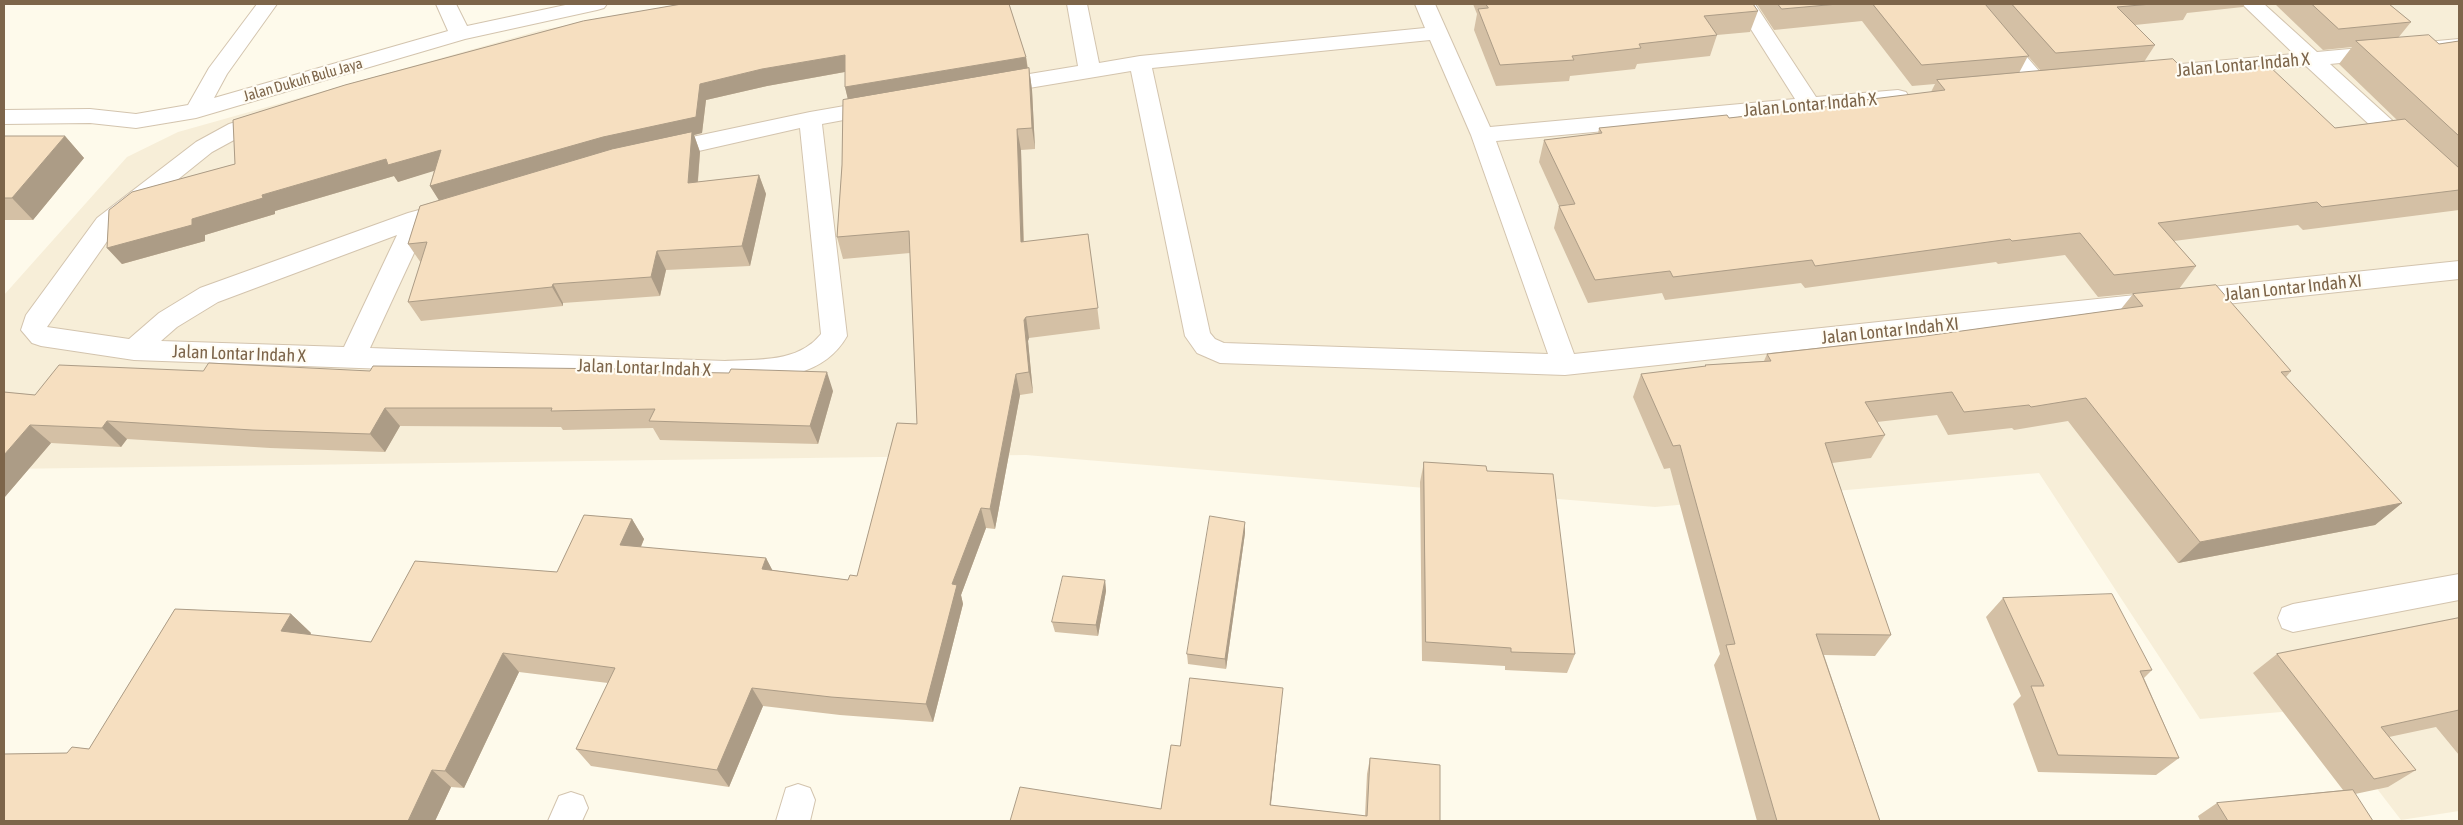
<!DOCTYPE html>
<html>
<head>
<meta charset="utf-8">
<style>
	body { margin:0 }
	#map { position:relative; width:2463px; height:825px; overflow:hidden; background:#fefaeb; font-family:"Asap Condensed",sans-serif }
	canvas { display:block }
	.frame { position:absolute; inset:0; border:5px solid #7d654a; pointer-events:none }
</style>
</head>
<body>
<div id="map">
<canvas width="2463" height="825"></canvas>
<div class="frame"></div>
</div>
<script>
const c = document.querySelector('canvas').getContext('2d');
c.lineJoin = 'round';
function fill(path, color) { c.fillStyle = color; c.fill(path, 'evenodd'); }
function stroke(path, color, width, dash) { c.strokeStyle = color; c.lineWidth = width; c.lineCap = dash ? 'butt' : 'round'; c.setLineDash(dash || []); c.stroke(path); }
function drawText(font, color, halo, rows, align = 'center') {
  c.font = font + ' "Asap Condensed",sans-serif'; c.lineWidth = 4.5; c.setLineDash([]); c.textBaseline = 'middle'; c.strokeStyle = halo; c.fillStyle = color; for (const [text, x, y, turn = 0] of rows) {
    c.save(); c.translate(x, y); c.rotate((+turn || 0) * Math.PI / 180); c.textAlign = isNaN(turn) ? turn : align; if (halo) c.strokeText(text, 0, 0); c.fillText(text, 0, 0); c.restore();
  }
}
const residential = new Path2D(`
	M687,4h1772v807l-58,9 -85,-111 -116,10 -161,-246 -384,34 -629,-52 -1022,14v-174l123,-138 51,-25 363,-102z`);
const minor = new Path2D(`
	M257,4h20l-50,70 -13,24 234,-67 -12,-27h20l11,22 103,-22h37l-3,4 -7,2 -132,29 -269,79 -60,10 -46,-5 -86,1v-14l86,-1 46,5 52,-9 21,-37z
	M1067,4h20l12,59 41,-7 285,-28 -10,-24h20l55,123 305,-28 -60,-95h20l61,93 82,-7 8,2 3,5 -3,5 -8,2 -402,37 78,213 885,-93v18l-894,96 -345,-12 -23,-10 -12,-17 -54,-265 -138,23 -8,-2 -3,-5 3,-5 8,-2 85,-14zM1430,40l41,95 77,219 -324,-11 -9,-4 -5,-6 -58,-265z
	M1960,4h21l65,75 3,5 -3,5 -8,2 -8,-2z
	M2242,4h22l53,48 142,-13v12l-129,13 129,117v21l-8,-2 -145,-134 -159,15 -8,-2 -3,-5 3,-5 8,-2 147,-13z
	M879,100l8,2 3,5 -3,5 -65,12 25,212c-25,44 -77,43 -122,45l-591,-21 -93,-14 -9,-3 -11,-13 5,-15 71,-97 99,-76 33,-18 39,-12 8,2 3,5 -3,5 -31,10 -33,18 -97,78 -68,97 82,12 30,-26 41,-25 208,-75 44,-12 9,2 3,6 -3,6 -34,10 -57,123 355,13c33,-2 73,2 96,-27l-21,-206 -141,32 -8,-3 -4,-5 4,-5 8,-3 151,-32zM397,235l-53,112 -183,-6 16,-14 41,-25z
	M2459,574v26l-166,32 -11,-4 -4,-10 4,-10 11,-4z
	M798,784l12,4 5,12 -5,21h-34l10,-33z
	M571,792l12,4 5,12 -6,13h-34l11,-25z`);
const wall = new Path2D(`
	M682,4h327l17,53 2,11h1l3,22 3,59 -14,1 3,92 64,-8 12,95 -71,9 -1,3 5,52 -13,2 -25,134 -9,-1 -25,67 2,9 -30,118 -93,-7 -77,-9 -34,81 -138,-21 -15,-17 32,-66 -89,-11 -55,116 -13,-1 -16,34h-431v-67l63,-1 5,-6 17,2 86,-140 116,5 20,19 -1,2 61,7 44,-81 142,11 27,-57 48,4 12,20 -3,8 125,11 6,12 76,10 2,-5 7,1 40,-153 20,1 -7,-171 -67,6 -6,-22 5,-72 1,-65 5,-1 -3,-12v-15l-78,14 -61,14 -4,33 -8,2 6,17 -2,30 61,-7 7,19 -16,72 -84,4 -6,26 -97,7v3l-142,15 -13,-19 13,-39 -13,-19 12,-38 19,-6 -9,-14 4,-16 -36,12 -4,-6 -119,35v3l-70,21v6l-83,23 -15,-16 2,-38 23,-18 103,-28 -2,-44 112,-35 238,-64z
	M1473,4h280l5,7 -8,21 -33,3 -7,21 -73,8 -2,5 -65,7 -1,5 -73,5 -22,-56 3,-16z
	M1757,4h488l-2,3 -56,6 -4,7 -48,5 20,20 -11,17 44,12 147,54 62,-8 -58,-56 13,-17 -29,3 -48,-46h114l22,18 -13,16 41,6 20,-3v169l-156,20 -5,-5 -124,16 22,25 -17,23 -81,8 -33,-42 -67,9 -2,-2 -191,26 -4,-5 -136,17 -3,-7 -74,10 -34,-75 5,-22 -20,-44 5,-22 54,-6 1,-6 130,-10 118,-14 1,-2 83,-10 4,-8 -23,2 -50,-65 -88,9zM2028,56l13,15 -22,2z
	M4,136h61l19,22 -51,62h-29z
	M2133,294l158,77 -5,6 116,126 -27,22 -197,38 -110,-142 -54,9 -2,-2 -64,7 -11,-20 -60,7 8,13 -14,23 -39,5 59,172 -16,21 -51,-1 56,166h-123l-43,-156 6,-11 -50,-186 -6,1 -31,-72 8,-23 64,-7v-2l59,-4 3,-7 151,-17 203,-28z
	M203,371h417l213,20 -15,53 -158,-4 -7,-12 -90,2 -2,-3 -161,-1 -15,26 -115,-4 -143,-9 -6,8 -70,-4 -47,55v-106l31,3z
	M1424,462l63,9 88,183 -8,19 -62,-3v-4l-83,-5 -2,-179z
	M1245,522v11l-19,136 -38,-5 -1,-10z
	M1105,580l1,11 -8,45 -43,-4 -3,-10z
	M2003,598l149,72 -8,8 35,80 -23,17 -118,-3 -25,-68 8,-8 -35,-79z
	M2459,618v137l-23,-28 -47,10 27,33 -28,17 -33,7 18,27h-173l-2,-5 19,-13 126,-13 -90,-117 24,-19z
	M1281,706l-10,99 94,11 2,-42 3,-16 70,63 -279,-12 19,-63z`);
const shadedWall = new Path2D(`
	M845,55l5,16 -83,15 -61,14 -4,33 -8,2 6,17 -4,51 -256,-1 -10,-16 270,-102 62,-15z
	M1026,57l2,16 -179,31 -4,-17z
	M1029,68l3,22 3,59 -3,-21z
	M1017,129l4,21 3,113 -3,-21z
	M65,136l19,22 -51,62 -21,-22z
	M441,150l9,16 -52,16 -4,-6 -119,35v3l-70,21v6l-83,23 -15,-16 155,-53 124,-36z
	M759,175l7,19 -16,72 -8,-20z
	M657,251l9,19 -6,26 -9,-19z
	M553,284l10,19v3l-11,-19z
	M1026,317l3,21 -1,3 5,52 -4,-21 -5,-52z
	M827,372l6,19 -15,53 -8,-18z
	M1016,374l4,21 -25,134 -5,-20z
	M385,408l15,18 -15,26 -15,-18z
	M107,421l20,18 -6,8 -19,-19z
	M30,425l21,18 -47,55v-43z
	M2402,503l-27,22 -197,38 22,-21z
	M981,508l5,20 -25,67 2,9 -30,118 -7,-18 26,-120z
	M632,519l12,20 -11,26 -13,-20z
	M1245,522v11l-19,136 -1,-10z
	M766,558l10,19 -14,-8z
	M1105,580l1,11 -8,45 -2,-11z
	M291,614l20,19 -9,17 -21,-19z
	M503,653l16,19 -55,116 -19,-17z
	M752,688l11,18 -34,81 -12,-17z
	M1283,688l-2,18 -12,115 1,-16z
	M432,770l19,17 -16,34h-27z`);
const building = new Path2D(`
	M682,4h327l17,53 -181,30v-32l-83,14 -62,15 -4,33 -93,20 -173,49 11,-36 -53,15 -2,-6 -124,36 1,3 -71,21v6l-85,23 2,-38 23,-18 103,-28 -2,-44 112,-35 238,-64z
	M1486,4h267l5,7 -54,5 13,19 -78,9 2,4 -69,8 2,4 -74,5 -22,-56 10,-1z
	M1778,4h60l-56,5z
	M1873,4h112l44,52 -107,9z
	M2012,4h140l-35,3 38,38 -99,8z
	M2312,4h77l22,18 -72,7z
	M2429,35l10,9 20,-3v95l-103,-95z
	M2173,59l15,15 80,-9 67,63 70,-9 54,49v22l-137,17 -5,-5 -159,21 38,43 -82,9 -34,-42 -68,8 -2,-2 -195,27 -3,-6 -139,17 -3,-6 -75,9 -36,-74 16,-2 -31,-64 58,-7 -3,-5 128,-13 2,3 121,-14 -2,-2 97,-12 -8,-10z
	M1029,68l3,60 -15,1 4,113 67,-8 10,74 -72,9 -2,3 5,52 -13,2 -26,135 -9,-1 -29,76 5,1 -31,119 -95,-7 -79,-9 -35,82 -141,-21 39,-81 -112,-15 -58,118 -13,-1 -24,51h-404v-67l63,-1 5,-6 17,2 86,-140 116,5 -10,17 90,11 44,-81 142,11 27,-57 48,4 -12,26 146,13 -4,11 86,11 2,-5 7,1 40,-153 20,1 -8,-193 -72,6 5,-72 1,-65z
	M692,132l-4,51 71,-8 -17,71 -85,5 -6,26 -98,7 -1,3 -144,15 19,-60 -19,2 12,-38 192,-57z
	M4,136h61l-53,62h-8z
	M2216,285l75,86 -10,1 121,131 -202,39 -114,-144 -55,9 -2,-2 -65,7 -12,-20 -87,10 20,33 -60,8 66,192 -75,-1 64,187h-103l-51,-176 9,-1 -55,-199 -7,1 -32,-72 65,-8 -1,-1 66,-4 -4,-7 151,-17 225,-31 -10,-12z
	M209,363l161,8 3,-5 246,3 -1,2 111,2 2,-4 96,3 -17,54 -161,-5 6,-12 -104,2 1,-3h-167l-15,26 -118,-4 -145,-9 -5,7 -72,-3 -26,30v-63l31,3 24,-30 144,6z
	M1424,462l62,4 1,5 66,3 22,180 -64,-2v-4l-85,-6z
	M1210,516l35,6 -20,137 -38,-5z
	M1063,576l42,4 -9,45 -44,-3z
	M2112,594l40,76 -12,1 39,87 -121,-3 -27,-69h13l-41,-88z
	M2459,618v92l-78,17 35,43 -42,9 -97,-125z
	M1190,678l93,10 -13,117 97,11 3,-58 70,7v56h-430l10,-34 141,22 10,-64 9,1z
	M2353,790l20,31h-145l-11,-18z`);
const farStreetnames = [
	["Jalan Dukuh Bulu Jaya",303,80,-16]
];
const streetNames = [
	["Jalan Lontar Indah X",2243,65,-5],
	["Jalan Lontar Indah X",1810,105,-5],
	["Jalan Lontar Indah XI",2293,288,-6],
	["Jalan Lontar Indah XI",1890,331,-6],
	["Jalan Lontar Indah X",239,354,2],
	["Jalan Lontar Indah X",644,368,2]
];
fill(residential, '#f7eed8');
stroke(minor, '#d3c4ae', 2);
fill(minor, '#fff');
fill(wall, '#d4c0a5');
fill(shadedWall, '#ac9c86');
fill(building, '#f6dfc0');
stroke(building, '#ac9c86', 1);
drawText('15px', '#7d654a', '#fffcf3', farStreetnames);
drawText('18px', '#7d654a', '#fffcf3', streetNames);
</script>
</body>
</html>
